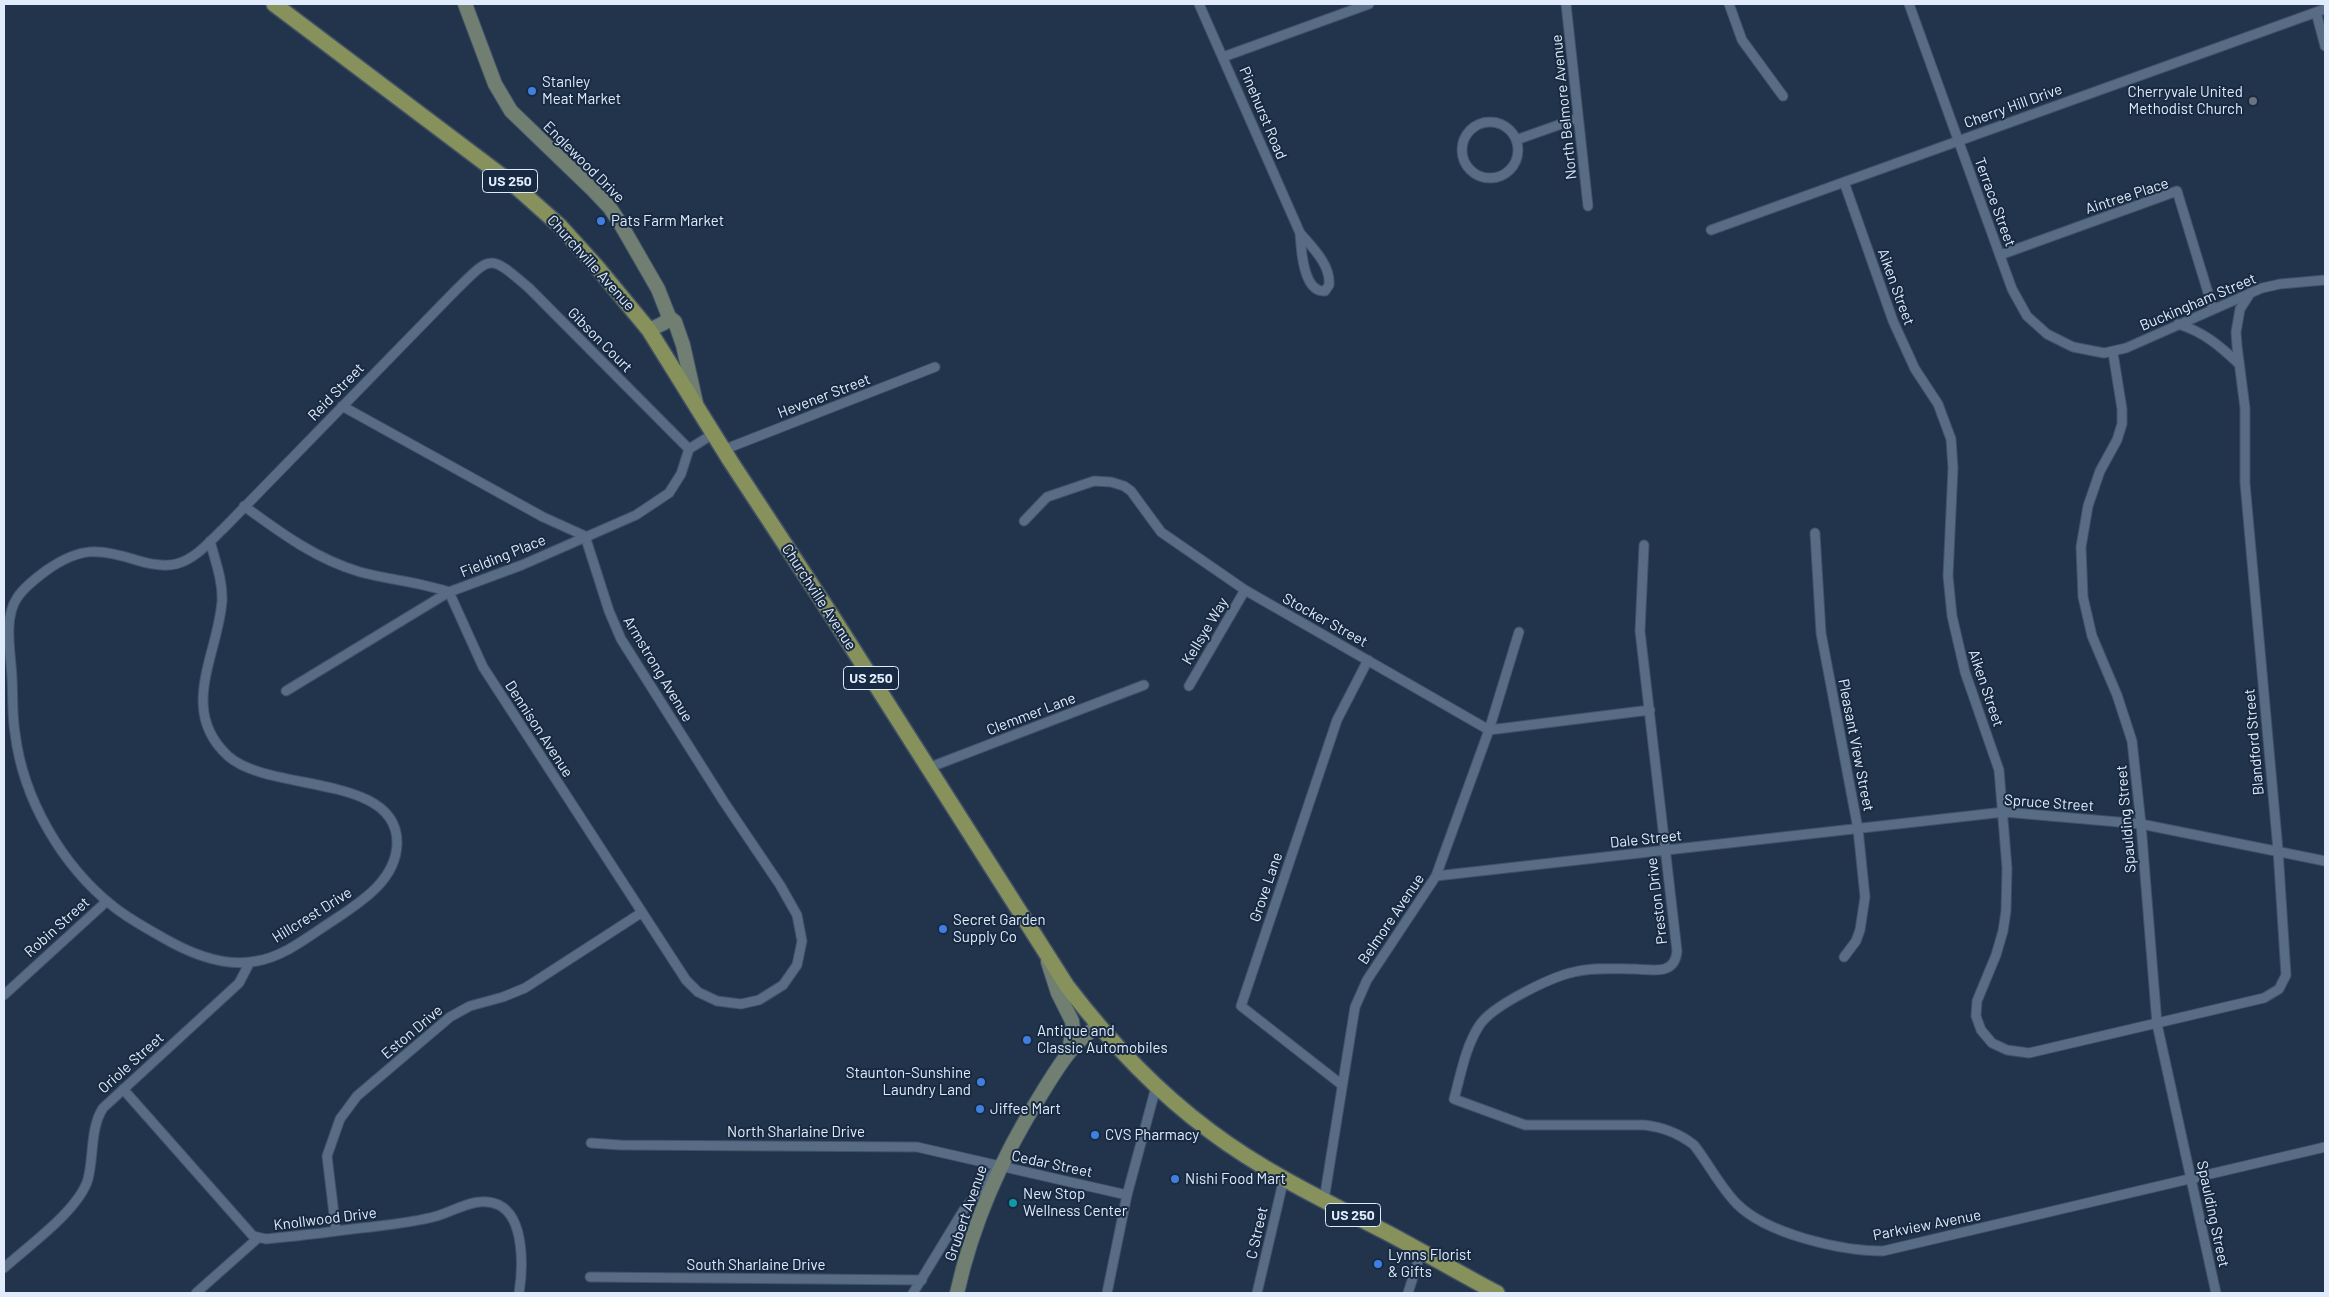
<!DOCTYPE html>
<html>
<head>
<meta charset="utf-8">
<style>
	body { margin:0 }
	#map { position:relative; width:2329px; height:1297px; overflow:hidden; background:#22344c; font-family:Barlow,sans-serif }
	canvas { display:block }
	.frame { position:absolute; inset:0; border:5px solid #e0ebfb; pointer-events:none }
</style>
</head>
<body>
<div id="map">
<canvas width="2329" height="1297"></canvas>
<div class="frame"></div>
</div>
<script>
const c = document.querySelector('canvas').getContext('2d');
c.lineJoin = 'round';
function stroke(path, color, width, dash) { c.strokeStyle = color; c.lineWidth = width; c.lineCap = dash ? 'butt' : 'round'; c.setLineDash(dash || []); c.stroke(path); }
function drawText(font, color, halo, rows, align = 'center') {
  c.font = font + ' Barlow,sans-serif'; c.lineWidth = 4; c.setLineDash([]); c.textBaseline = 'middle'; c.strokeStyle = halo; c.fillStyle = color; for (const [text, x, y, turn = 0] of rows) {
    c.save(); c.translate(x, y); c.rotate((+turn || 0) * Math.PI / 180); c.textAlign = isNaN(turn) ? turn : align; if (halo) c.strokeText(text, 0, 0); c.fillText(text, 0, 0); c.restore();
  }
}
const street = new Path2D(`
	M1199,4l101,229c12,14 31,32 29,52l-4,6c-22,2 -24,-43 -25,-58
	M1566,4l22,202
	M1729,4l13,36 41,56
	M1909,4l103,285 15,27 20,18 26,13 31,6 22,-5 136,-60 18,-4 45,-4
	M2316,12l9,34
	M1223,57l146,-53
	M1462 150a28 28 0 1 1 56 0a28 28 0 1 1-56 0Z
	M1516,140l62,-22
	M1844,182l49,139 22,48 23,35 13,35 2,29 -5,108 4,40 13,56 34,98 8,98 -1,43 -3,20 -7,24 -19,46 -1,15 5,14 11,13 15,7 22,3 235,-55 15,-9 7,-14 -8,-125 -33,-367v-75l-8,-62 -1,-14 4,-23 11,-17
	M1711,230l614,-221
	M2000,255l177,-64 36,118
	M2178,324c26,8 42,22 61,40
	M2113,353l9,56v15l-5,16 -17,31 -12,35 -7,41 2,50 9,39 25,59 15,46 9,83 16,200 59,269
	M723,450l212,-83
	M244,506c37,27 72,53 116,66 29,8 60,10 89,20l34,75 203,313 12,12 19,9 24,3 18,-4 24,-15 14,-20 5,-24 -5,-26 -17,-30 -56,-83 -103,-163 -12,-28 -24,-75 -42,-19 -201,-111
	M1024,521l23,-24 47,-16 17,1 13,4 7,5 30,41 84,58 244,140 161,-20
	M1815,533l6,100 37,196 7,68 -5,33 -4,11 -12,16
	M210,541c5,19 13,40 12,60 -4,54 -44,109 6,155 41,37 171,17 169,88 -1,36 -36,58 -63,76 -24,15 -48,36 -77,41 -33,7 -70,-9 -97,-25 -16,-9 -32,-18 -46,-29 -52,-41 -91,-108 -99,-174 -3,-18 -2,-37 -3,-55 -1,-24 -9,-59 5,-80 7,-11 19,-20 30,-28 33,-23 52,-22 89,-10 13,4 27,7 40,4 20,-5 34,-23 49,-37l229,-235c38,-37 34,-39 75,-4l160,161
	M1644,545l-4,86 37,320c-2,24 -23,19 -42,18 -19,0 -42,-2 -61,3 -23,5 -83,34 -95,54 -14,22 -18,48 -25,73l71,26h119c18,2 36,9 50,20 15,19 26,42 43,59 30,30 104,47 146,47l442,-104
	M1189,686l56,-96
	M286,691l163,-99 73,-27 114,-50 33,-22 12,-19 8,-25 24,-15
	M928,768l216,-83
	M1436,876l568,-64 137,12 184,37
	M4,995l103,-94
	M1342,1085l-101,-79 96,-286 31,-60
	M123,1089l130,147 13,3c32,-3 64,-7 95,-11 26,-3 51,-5 76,-12 20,-6 41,-21 62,-11 26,13 24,64 20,88
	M591,1143l29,2 297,2 210,48
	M1324,1200l31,-193 12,-27 69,-104 53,-146 30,-98
	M336,1231l-9,-75 13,-37 17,-23 93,-79 20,-11 33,-9 22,-9 116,-75
	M4,1268c24,-22 75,-58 84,-89 6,-23 2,-51 15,-71l136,-125 11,-21
	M590,1277l332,3
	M196,1293l62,-55
	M913,1293l50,-82 32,-40
	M1107,1293l20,-98 29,-108
	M1257,1293l27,-115
	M1408,1293l13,-41`);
const secondary = new Path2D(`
	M465,4l30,80 16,27 82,79 17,18 10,15 38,66 11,28 6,5 8,23 13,58
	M649,330l15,-7 5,-6
	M1048,962l10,31 14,28 1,8 -4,21
	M957,1293c16,-72 45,-137 85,-200 16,-26 30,-50 56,-67`);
const primary = new Path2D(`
	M274,4l240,181 46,41 37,41 52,63 82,132 101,154 235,370c42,55 88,104 143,145 53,40 115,70 174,100 38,20 75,42 113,62`);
const markers = [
	[532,91,5,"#3f7fe0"],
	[2253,101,5,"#6b7280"],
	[601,221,5,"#3f7fe0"],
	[943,929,5,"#3f7fe0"],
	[1027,1040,5,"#3f7fe0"],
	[981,1082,5,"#3f7fe0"],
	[980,1109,5,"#3f7fe0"],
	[1095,1135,5,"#3f7fe0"],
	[1175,1179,5,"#3f7fe0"],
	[1013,1203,5,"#0f9aa8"],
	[1378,1264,5,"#3f7fe0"]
];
const shields = [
	[510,181,55],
	[871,678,55],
	[1353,1215,55]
];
const shieldNames = [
	["US 250",510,181],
	["US 250",871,678],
	["US 250",1353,1215]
];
const poiNames = [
	["Stanley",542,82],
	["Meat Market",542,99],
	["Cherryvale United",2243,92,"right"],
	["Methodist Church",2243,109,"right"],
	["Pats Farm Market",611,221],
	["Secret Garden",953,920],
	["Supply Co",953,937],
	["Antique and",1037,1031],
	["Classic Automobiles",1037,1048],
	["Staunton-Sunshine",971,1073,"right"],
	["Laundry Land",971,1090,"right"],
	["Jiffee Mart",990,1109],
	["CVS Pharmacy",1105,1135],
	["Nishi Food Mart",1185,1179],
	["New Stop",1023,1194],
	["Wellness Center",1023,1211],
	["Lynns Florist",1388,1255],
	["& Gifts",1388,1272]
];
const streetNames = [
	["Cherry Hill Drive",2013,106,-20],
	["North Belmore Avenue",1564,107,-96],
	["Pinehurst Road",1263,113,67],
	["Englewood Drive",584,162,45],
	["Aintree Place",2127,196,-18],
	["Terrace Street",1995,202,70],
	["Churchville Avenue",591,263,48],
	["Aiken Street",1896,287,70],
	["Buckingham Street",2198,302,-23],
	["Gibson Court",600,340,45],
	["Reid Street",336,392,-46],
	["Hevener Street",824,396,-21],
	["Fielding Place",503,556,-22],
	["Churchville Avenue",819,597,57],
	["Stocker Street",1325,620,29],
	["Kellsye Way",1205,631,-59],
	["Armstrong Avenue",658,669,59],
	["Aiken Street",1986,688,71],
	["Clemmer Lane",1031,714,-21],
	["Dennison Avenue",539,729,57],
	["Blandford Street",2254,742,-95],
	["Pleasant View Street",1856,745,79],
	["Spruce Street",2049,803,4],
	["Spaulding Street",2126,819,-95],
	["Dale Street",1646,839,-6],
	["Grove Lane",1266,887,-71],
	["Preston Drive",1657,901,-97],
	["Hillcrest Drive",312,915,-32],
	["Belmore Avenue",1391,919,-56],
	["Robin Street",57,927,-42],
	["Eston Drive",412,1032,-40],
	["Oriole Street",131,1063,-42],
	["North Sharlaine Drive",796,1132],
	["Cedar Street",1052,1164,12],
	["Grubert Avenue",966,1213,-71],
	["Spaulding Street",2213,1214,78],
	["Knollwood Drive",325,1219,-7],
	["Parkview Avenue",1927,1225,-11],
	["C Street",1257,1233,-77],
	["South Sharlaine Drive",756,1265]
];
stroke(street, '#425166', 11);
stroke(secondary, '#425166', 16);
stroke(primary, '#425166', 18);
stroke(street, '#586c86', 9);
stroke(secondary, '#707f71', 14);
stroke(primary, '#87915b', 15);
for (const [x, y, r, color] of markers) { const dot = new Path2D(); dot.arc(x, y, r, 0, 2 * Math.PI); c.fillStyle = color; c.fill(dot); stroke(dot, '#182a41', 2); }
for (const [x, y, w] of shields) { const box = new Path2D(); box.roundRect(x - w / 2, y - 11.5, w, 23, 4); c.fillStyle = '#182a41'; c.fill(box); stroke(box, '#e0ebfb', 1); }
drawText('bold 14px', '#e0ebfb', null, shieldNames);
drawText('15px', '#e0ebfb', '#182a41', poiNames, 'left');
drawText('15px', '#e0ebfb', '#182a41', streetNames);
</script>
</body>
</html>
